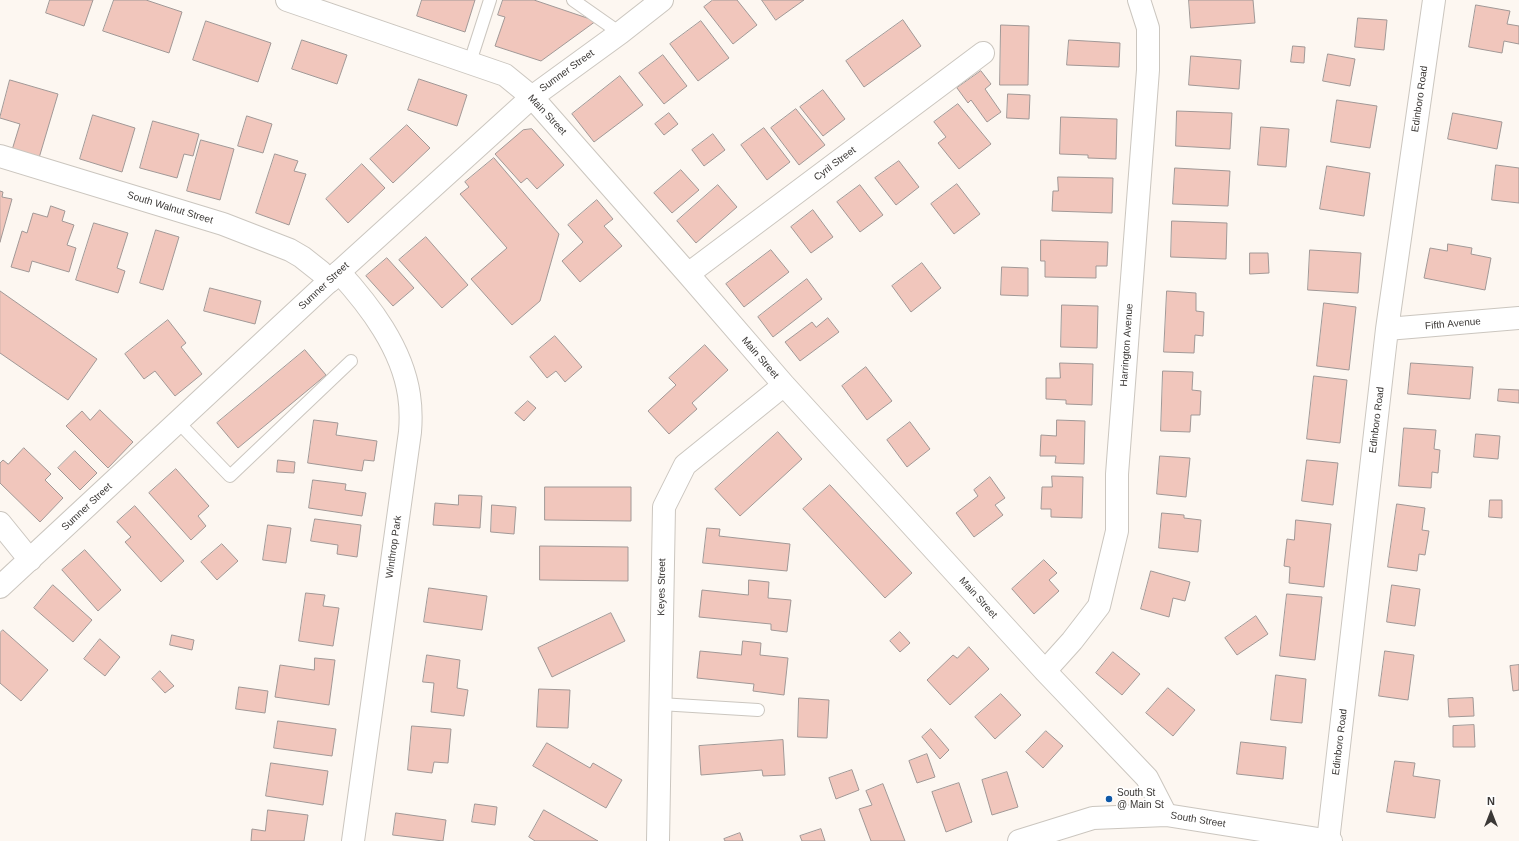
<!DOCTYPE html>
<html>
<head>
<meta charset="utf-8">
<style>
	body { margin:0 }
	#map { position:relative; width:1519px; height:841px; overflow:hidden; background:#fdf7f1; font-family:Helvetica,sans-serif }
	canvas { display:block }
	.north { position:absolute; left:1471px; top:793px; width:40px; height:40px; -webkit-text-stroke:3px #fff; paint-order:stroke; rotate:0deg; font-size:11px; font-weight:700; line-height:16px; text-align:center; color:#3b3836 }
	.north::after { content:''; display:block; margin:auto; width:14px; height:18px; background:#3b3836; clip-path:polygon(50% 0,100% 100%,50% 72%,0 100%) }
</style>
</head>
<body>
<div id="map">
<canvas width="1519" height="841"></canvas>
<div class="north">N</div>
</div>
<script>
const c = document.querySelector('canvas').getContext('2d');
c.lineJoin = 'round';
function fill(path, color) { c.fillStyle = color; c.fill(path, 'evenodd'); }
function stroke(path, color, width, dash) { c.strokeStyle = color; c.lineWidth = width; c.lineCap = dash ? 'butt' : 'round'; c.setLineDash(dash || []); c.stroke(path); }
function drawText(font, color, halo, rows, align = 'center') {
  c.font = font + ' Helvetica,sans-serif'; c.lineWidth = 3.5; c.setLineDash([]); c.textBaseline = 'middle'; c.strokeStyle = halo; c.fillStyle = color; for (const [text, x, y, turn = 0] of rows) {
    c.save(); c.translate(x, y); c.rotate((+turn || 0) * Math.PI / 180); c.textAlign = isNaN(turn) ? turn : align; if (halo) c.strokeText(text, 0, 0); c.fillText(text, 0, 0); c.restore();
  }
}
const building = new Path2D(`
	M50,0h43l-9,26 -38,-13z
	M114,0h32l36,12 -13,41 -66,-22z
	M422,0h53l-10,32 -48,-16z
	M503,0h31l62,21 -55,40 -46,-15 10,-29 -7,-2z
	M713,0h24l20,25 -24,19 -29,-37z
	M762,0h42l-28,20z
	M1189,0h64l2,23 -64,5z
	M1476,5l34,6 -3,13 12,2v18l-15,-3 -2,12 -33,-6z
	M1358,18l29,2 -3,30 -29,-3z
	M903,20l18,26 -57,41 -18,-26z
	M206,21l65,22 -13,39 -65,-22z
	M701,21l28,37 -31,23 -28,-37z
	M1001,25l28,1 -1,59h-28z
	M302,40l45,15 -10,29 -45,-15z
	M1069,40l51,3 -1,24 -52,-2z
	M1293,46l12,1 -1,16 -13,-1z
	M1328,54l27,5 -5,27 -27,-5z
	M663,55l24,31 -23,18 -25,-31z
	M1191,56l50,4 -2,29 -50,-4z
	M981,71l10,13 -6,5 16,23 -14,10 -16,-22 -3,3 -11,-15z
	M620,76l23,29 -49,37 -22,-28z
	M419,79l48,16 -10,31 -49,-16z
	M10,80l48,14 -19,64 -27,-8 8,-26 -20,-6z
	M823,90l22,29 -22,17 -23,-29z
	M1008,94l22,1 -1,24 -22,-1z
	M1337,100l40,6 -7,42 -39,-6z
	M958,104l33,40 -32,25 -21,-26 8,-6 -12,-15z
	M796,109l29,36 -26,20 -28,-37z
	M1177,111l55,2 -2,36 -54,-3z
	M669,113l9,11 -14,11 -9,-11z
	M1453,113l49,9 -5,27 -49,-10z
	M93,115l42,13 -13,44 -42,-13z
	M247,116l25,8 -9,29 -25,-7z
	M1061,117l56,2 -1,40 -28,-1v-3l-28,-1z
	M153,121l46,13 -6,22 -9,-2 -7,24 -37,-10z
	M407,125l23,23 -37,35 -23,-24z
	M1261,127l28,2 -3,38 -28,-2z
	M764,128l26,34 -23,18 -26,-35z
	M532,129l32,36 -27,24 -10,-11 -6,5 -26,-29 28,-24z
	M713,134l12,16 -21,16 -12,-16z
	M201,140l33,9 -14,51 -33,-9z
	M275,154l23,7 -4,10 12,3 -17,51 -33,-12z
	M494,158l65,76 -19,67 -28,24 -41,-46 36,-31 -47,-54 9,-7 -4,-5z
	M899,161l20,26 -23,18 -21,-27z
	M362,164l23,24 -37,35 -22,-24z
	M1496,165l23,3v35l-27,-3z
	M1327,166l43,7 -6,43 -44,-7z
	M1175,168l55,3 -2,35 -55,-2z
	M681,170l18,20 -27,23 -18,-20z
	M1058,177l55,1 -1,35 -60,-2 1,-20h5z
	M957,184l23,30 -26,20 -23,-30z
	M718,185l19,22 -41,36 -19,-22z
	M860,185l23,30 -23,17 -23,-30z
	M0,191l3,1 -1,5 10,2 -12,43z
	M597,200l16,19 -9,7 18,20 -42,36 -18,-21 21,-19 -15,-17z
	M51,206l14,5 -3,10 12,4 -7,20 9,3 -7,24 -37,-11 -3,11 -18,-5 11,-36 5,2 6,-20 14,4z
	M813,210l20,27 -22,16 -20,-26z
	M1172,221l55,2 -1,36 -55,-2z
	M94,223l34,10 -11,35 8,3 -7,22 -42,-13z
	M156,230l23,7 -16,53 -23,-7z
	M426,237l42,48 -26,23 -43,-48z
	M1041,240l67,2 -1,24h-11v12l-51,-1v-16h-4z
	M1448,244l24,4 -1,6 20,4 -6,32 -61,-12 6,-30 17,3z
	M771,250l18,22 -45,35 -18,-23z
	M1310,250l51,3 -3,40 -50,-3z
	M1250,253h18l1,20 -19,1z
	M387,258l27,30 -21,18 -27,-30z
	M922,263l19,25 -30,24 -19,-26z
	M1002,267l26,1v28l-27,-1z
	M807,279l15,20 -49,38 -15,-20z
	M210,288l51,13 -6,23 -51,-13z
	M0,291l97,68 -29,41 -68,-47z
	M1167,291l29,2v18l8,1 -1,24 -8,-1 -1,18 -30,-1z
	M1324,303l32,4 -7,63 -32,-4z
	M1062,305l36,1 -1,42 -36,-1z
	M828,318l11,14 -39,29 -15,-19 27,-20 4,5z
	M168,320l18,23 -5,4 21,27 -27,22 -20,-25 -11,8 -19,-25z
	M555,336l27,31 -17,15 -9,-11 -9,7 -17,-21z
	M705,345l23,25 -36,33 5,6 -28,25 -21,-23 28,-26 -7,-7z
	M305,350l21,25 -88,73 -21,-25z
	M1060,363l33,1 -1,41 -26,-1v-4l-20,-1v-21h14z
	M1411,363l62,4 -3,32 -62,-5z
	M866,367l26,34 -25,19 -25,-34z
	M1163,371l30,1 -1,18 9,1 -1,24h-9l-1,17 -29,-1z
	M1314,376l33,4 -7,63 -33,-4z
	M1499,389l20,1v13l-21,-2z
	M528,401l8,7 -12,13 -9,-8z
	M100,410l33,32 -25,26 -42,-42 16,-15 8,9z
	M314,420l24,3 -2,12 41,6 -3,20 -10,-1 -2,11 -54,-8z
	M1057,420l28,1 -1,43 -29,-1 1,-7h-16l1,-21 15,1z
	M910,422l20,27 -23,18 -20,-27z
	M1404,428l32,2 -2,19 6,1 -2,23 -6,-1 -1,16 -32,-2z
	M778,432l24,27 -62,57 -25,-27z
	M1476,434l24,2 -2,23 -24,-2z
	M24,448l27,26 -6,6 18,18 -23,24 -40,-39v-20l3,-3 5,4z
	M75,451l22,22 -17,17 -22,-22z
	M1160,456l30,2 -4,39 -29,-3z
	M278,460l17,2 -1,11 -17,-1z
	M1307,460l31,3 -5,42 -31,-4z
	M176,469l33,37 -11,10 8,10 -15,14 -42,-47z
	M1052,476l31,1 -1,41 -31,-1v-8h-10l1,-22h10z
	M990,477l15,21 -10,7 8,10 -29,22 -18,-24 22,-17 -4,-6z
	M313,480l33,4 -1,6 21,3 -4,23 -53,-8z
	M830,485l82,88 -27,25 -82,-89z
	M545,487h86v34l-86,-1z
	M459,495l23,1 -2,32 -47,-3 2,-22 23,2z
	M1490,500h12v18l-13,-1z
	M1397,504l28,4 -3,22 7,1 -4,24 -6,-1 -2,17 -29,-4z
	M492,505l24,2 -2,27 -23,-2z
	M135,506l49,55 -23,21 -36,-40 6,-5 -14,-15z
	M1162,513l22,2v3l17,2 -3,32 -39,-4z
	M315,519l46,6 -4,32 -20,-3 1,-9 -27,-4z
	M1296,520l35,4 -7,63 -35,-4 1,-16 -6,-1 3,-27 7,1z
	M268,525l23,3 -5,35 -23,-3z
	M707,528l13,1 -1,7 71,8 -3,27 -84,-8z
	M222,544l16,17 -21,19 -16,-18z
	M540,546l88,1v34l-88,-1z
	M85,550l36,40 -23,21 -36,-41z
	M1044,560l13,13 -8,7 10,11 -25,23 -22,-25z
	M1151,571l39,11 -5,19 -12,-3 -4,19 -28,-8z
	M749,580l20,2 -1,16 23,2 -4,32 -16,-2v-6l-72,-7 3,-27 46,5z
	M53,585l39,35 -19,22 -39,-34z
	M1392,585l28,4 -5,37 -28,-4z
	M429,588l58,8 -5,34 -58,-8z
	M306,593l19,2 -2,11 16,2 -6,38 -34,-5z
	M1287,594l35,3 -7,63 -35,-4z
	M611,613l14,28 -73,36 -14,-29z
	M1256,616l12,18 -31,21 -12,-17z
	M3,630l45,40 -27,31 -21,-18v-50z
	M900,632l10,11 -10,9 -10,-11z
	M172,635l22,5 -2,10 -22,-5z
	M100,639l20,18 -15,19 -21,-17z
	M743,641l18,2 -1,12 28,3 -4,37 -31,-4 1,-7 -57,-6 3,-27 41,4z
	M969,647l20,22 -39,36 -23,-25 26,-25 4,3z
	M1385,651l29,4 -6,45 -29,-4z
	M1113,652l27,22 -18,21 -26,-22z
	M427,655l33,5 -3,28 11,2 -4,26 -33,-4 3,-29 -11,-1z
	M315,658l20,2 -6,45 -54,-8 5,-32 34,5z
	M1519,665v25l-6,1 -3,-25z
	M160,671l14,15 -9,7 -13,-14z
	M1276,675l30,4 -4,44 -31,-3z
	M239,687l29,4 -3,22 -29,-4z
	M1168,688l27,22 -22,26 -27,-23z
	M539,689l31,1 -2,38 -31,-1z
	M1001,694l20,21 -26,24 -20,-22z
	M799,698l30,2 -2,38 -29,-1z
	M1473,698l1,18 -25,1 -1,-18z
	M278,721l58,8 -4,27 -58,-8z
	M1474,725l1,22h-22v-21z
	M412,726l39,3 -3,34 -14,-1 -2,11 -24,-3z
	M931,729l18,21 -9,9 -18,-22z
	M1046,731l17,15 -20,22 -17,-16z
	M783,740l2,35 -22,1 -1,-6 -61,5 -2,-29z
	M1241,742l45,5 -3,32 -46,-5z
	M547,743l43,25 3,-5 29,17 -16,28 -73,-42z
	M927,754l8,23 -18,6 -8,-22z
	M1395,761l20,2 -2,13 27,4 -5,38 -48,-6z
	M271,763l57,8 -5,34 -57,-9z
	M852,770l7,20 -23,9 -7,-21z
	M1007,772l11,35 -26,8 -10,-35z
	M959,783l13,39 -26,10 -14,-40z
	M883,784l22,57h-34l-12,-32 13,-4 -6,-14z
	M475,804l22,3 -2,18 -23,-3z
	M268,810l40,5 -4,26h-53l1,-12 13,2z
	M544,810l54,31h-63l-6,-4z
	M396,813l50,7 -3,21 -50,-6z
	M821,829l4,12h-23l-2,-5z
	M740,833l3,8h-18l-1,-2z`);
const lane = new Path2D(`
	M573,0l47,33
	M470,62l20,-62
	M178,422l52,54 121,-115
	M660,704l98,6`);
const street = new Path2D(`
	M287,0l218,75 27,22 156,177 96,111 261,286 102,107 19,37
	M0,156l223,68 67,26 12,7 19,15 9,9
	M339,272c31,34 63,76 70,123 2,13 2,25 1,37l-57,409
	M688,274l295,-221
	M1387,329l132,-11
	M0,523l30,37
	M1045,671l27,-30 27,-35 18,-75v-57l31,-404v-42l-9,-28
	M658,841l6,-334 21,-42 99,-80
	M1328,841l59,-512 47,-329`);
const secondary = new Path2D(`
	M0,587l339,-315 193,-175 88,-64 42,-33
	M1019,841l74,-23 73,-3 165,26`);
const markers = [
	[1109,799,4,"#0e58a7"]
];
const streetNames = [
	["Sumner Street",567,71,-36],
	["Edinboro Road",1420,99,-82],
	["Main Street",547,115,47],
	["Cyril Street",835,164,-37],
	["South Walnut Street",170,208,17],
	["Sumner Street",324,286,-43],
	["Fifth Avenue",1453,324,-5],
	["Harrington Avenue",1127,345,-86],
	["Main Street",760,358,49],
	["Edinboro Road",1377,420,-83],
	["Sumner Street",87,507,-43],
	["Winthrop Park",394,547,-82],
	["Keyes Street",662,587,-89],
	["Main Street",978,598,48],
	["Edinboro Road",1340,742,-83],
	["South Street",1198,820,9]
];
const poiNames = [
	["South St",1117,793],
	["@ Main St",1117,805]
];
fill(building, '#f1c6bc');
stroke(building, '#a19896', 1);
stroke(lane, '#cbc6bf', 14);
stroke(street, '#cbc6bf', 24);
stroke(secondary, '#cbc6bf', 24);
stroke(lane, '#fff', 12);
stroke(street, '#fff', 22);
stroke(secondary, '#fff', 22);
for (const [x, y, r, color] of markers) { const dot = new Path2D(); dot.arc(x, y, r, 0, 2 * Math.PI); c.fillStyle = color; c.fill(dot); stroke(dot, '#fff', 1.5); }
drawText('10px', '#3b3836', '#fff', streetNames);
drawText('10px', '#3b3836', '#fff', poiNames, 'left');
</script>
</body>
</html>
